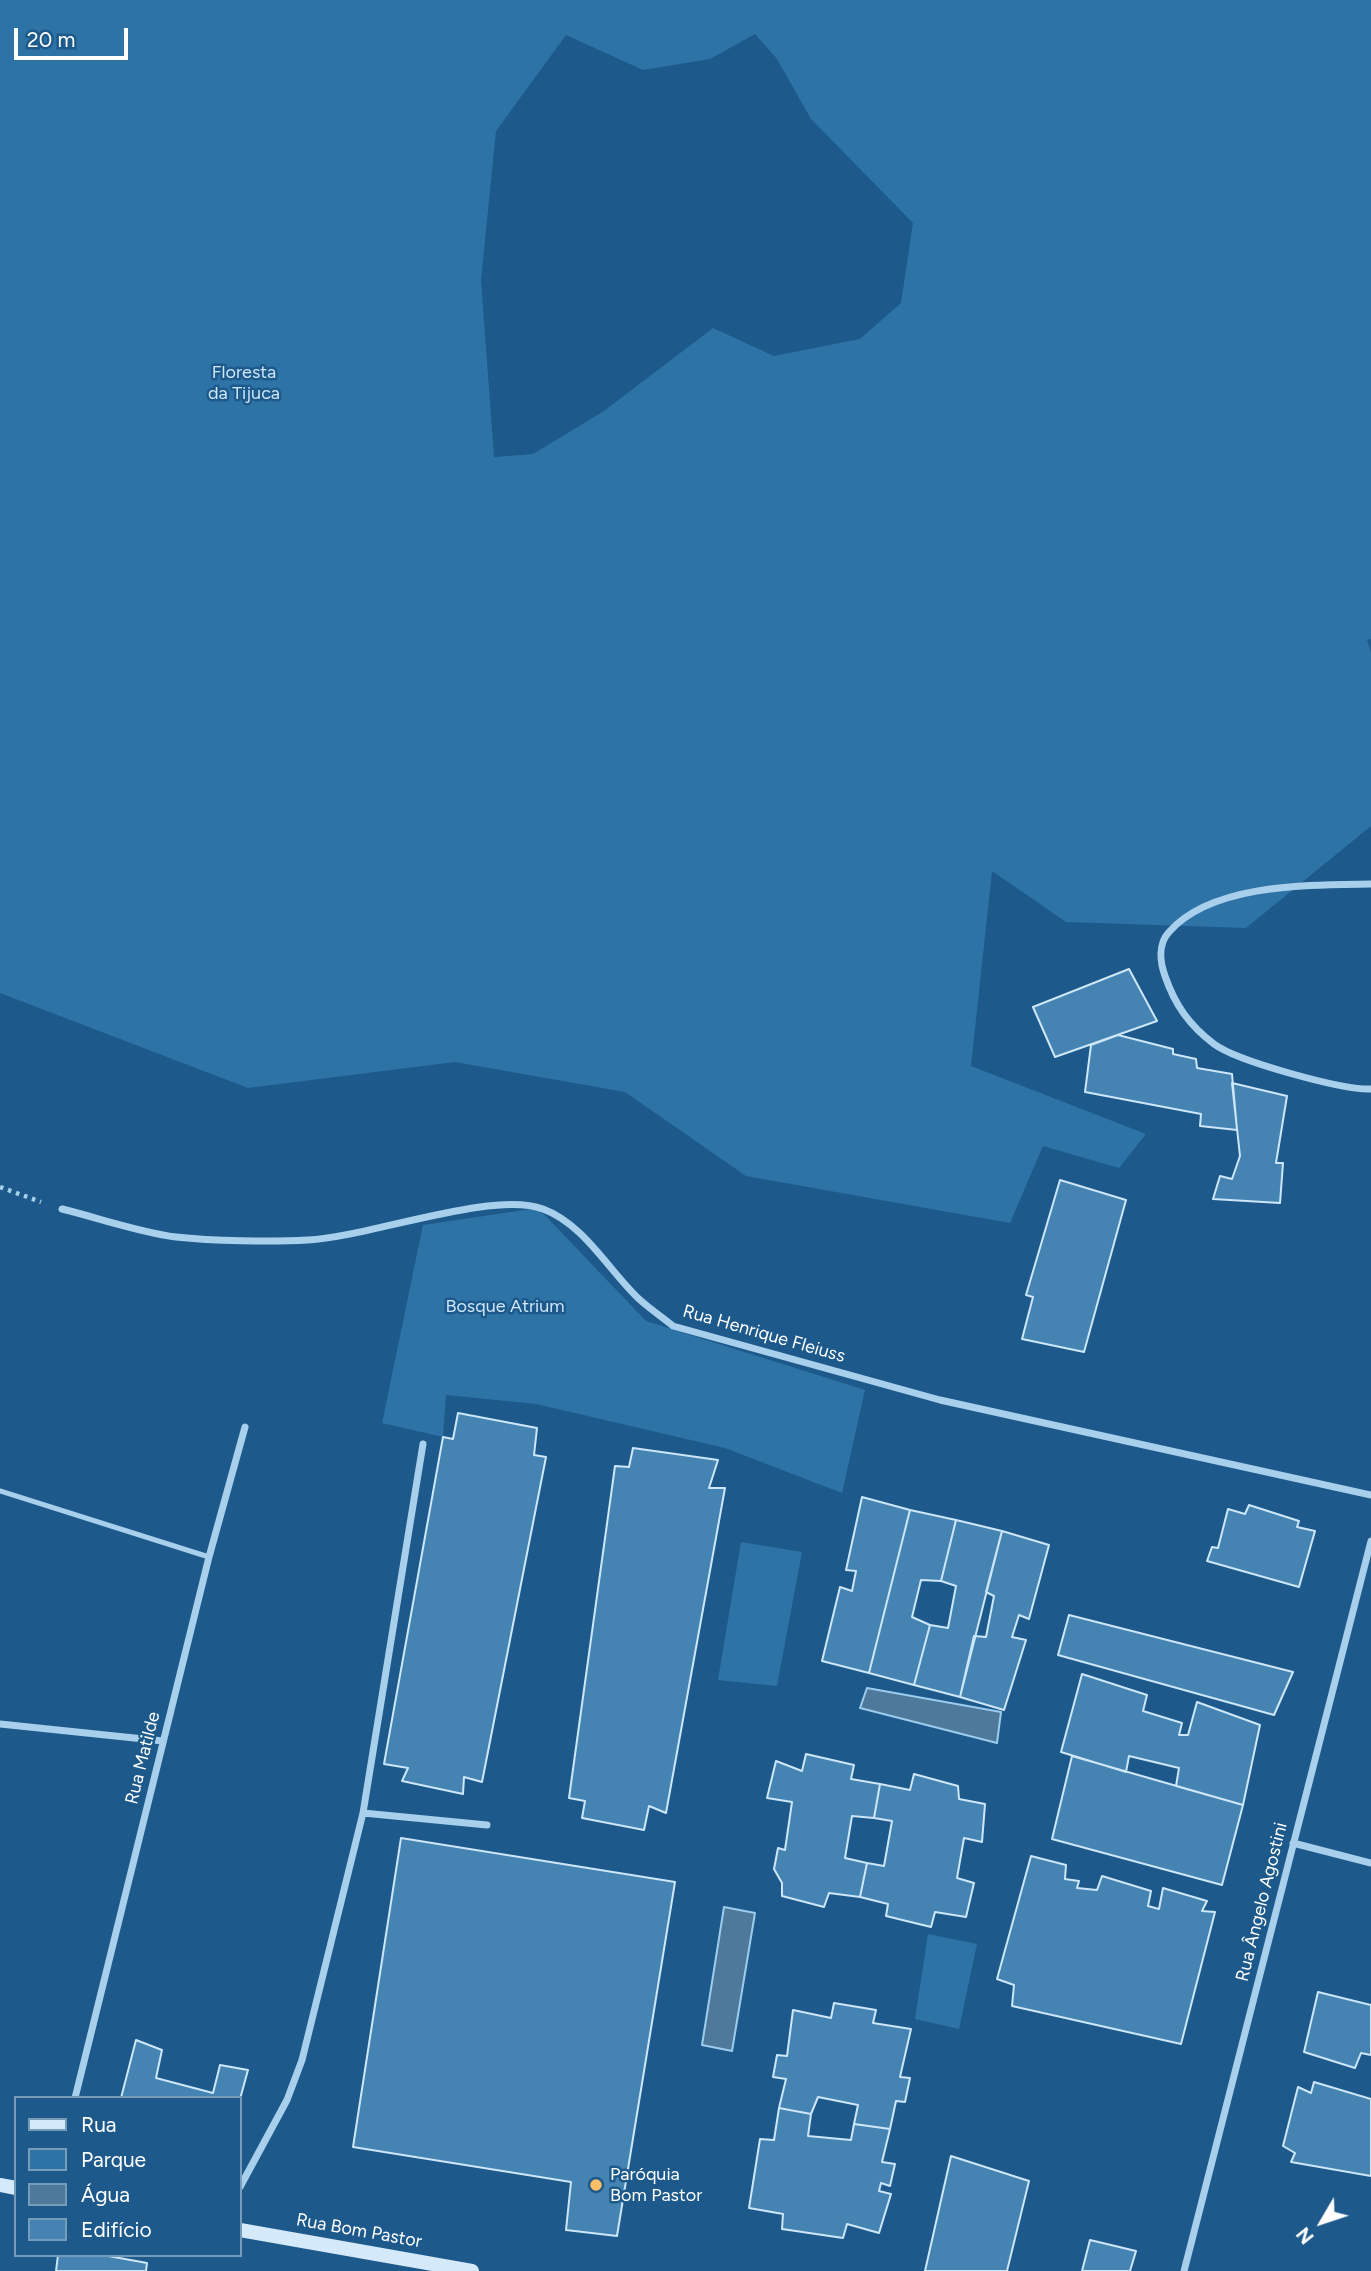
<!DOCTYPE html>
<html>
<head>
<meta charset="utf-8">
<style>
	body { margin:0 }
	#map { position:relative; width:1371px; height:2271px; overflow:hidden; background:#1d5a8b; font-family:Figtree,sans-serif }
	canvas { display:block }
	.legend { position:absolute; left:14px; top:2096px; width:228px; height:161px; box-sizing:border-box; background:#1d5a8b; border:2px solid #779cb9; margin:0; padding:9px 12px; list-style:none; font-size:21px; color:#fff }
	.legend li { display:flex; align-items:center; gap:14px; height:35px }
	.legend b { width:35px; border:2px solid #779cb9 }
	.north { position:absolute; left:1287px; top:2187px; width:70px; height:70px; -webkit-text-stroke:5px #1d5a8b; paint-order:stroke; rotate:231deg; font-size:19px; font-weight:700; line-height:28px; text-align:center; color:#fff }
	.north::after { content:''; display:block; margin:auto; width:24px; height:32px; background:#fff; clip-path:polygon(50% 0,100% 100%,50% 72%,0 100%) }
	.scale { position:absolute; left:14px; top:28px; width:114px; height:32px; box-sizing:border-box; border:4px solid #fff; border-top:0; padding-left:9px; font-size:21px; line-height:24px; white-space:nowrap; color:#fff; -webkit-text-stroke:5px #1d5a8b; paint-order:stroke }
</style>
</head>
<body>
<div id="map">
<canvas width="1371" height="2271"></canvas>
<ul class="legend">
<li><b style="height:9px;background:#d4e9f9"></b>Rua</li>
<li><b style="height:19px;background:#2d73a6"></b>Parque</li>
<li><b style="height:19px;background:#4e799b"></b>Água</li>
<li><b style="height:19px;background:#4584b2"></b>Edifício</li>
</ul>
<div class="north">N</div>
<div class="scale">20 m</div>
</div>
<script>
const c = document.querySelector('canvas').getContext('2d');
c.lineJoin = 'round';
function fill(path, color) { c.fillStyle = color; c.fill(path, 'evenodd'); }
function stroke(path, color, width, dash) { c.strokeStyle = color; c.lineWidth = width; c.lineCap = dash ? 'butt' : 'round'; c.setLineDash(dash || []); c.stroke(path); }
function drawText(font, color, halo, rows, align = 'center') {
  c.font = font + ' Figtree,sans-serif'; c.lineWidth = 5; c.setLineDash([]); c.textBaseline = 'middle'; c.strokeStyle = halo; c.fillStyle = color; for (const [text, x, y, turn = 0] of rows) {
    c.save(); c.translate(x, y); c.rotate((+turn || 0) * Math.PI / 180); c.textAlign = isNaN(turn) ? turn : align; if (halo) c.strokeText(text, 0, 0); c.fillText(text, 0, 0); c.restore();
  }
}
const green = new Path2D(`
	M0,0h1371v639l-4,1 4,12v174l-125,102 -180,-6 -74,-51 -21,195 175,68 -27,34 -76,-22 -33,77 -264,-47 -121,-84 -170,-30 -207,26 -248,-95zM755,34l22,25 34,60 102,104 -12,80 -41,36 -86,17 -61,-28 -109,83 -71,43 -39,3 -13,-177 15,-149 70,-96 77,35 67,-11z
	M538,1208l108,113 219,69 -23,103 -117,-45 -189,-44 -90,-9 -3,42 -61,-14 41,-198z
	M741,1542l61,10 -25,134 -59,-6z
	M928,1934l49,10 -18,85 -44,-10z`);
const water = new Path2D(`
	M867,1688l134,24 -4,31 -137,-35z
	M724,1907l31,6 -23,138 -30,-6z`);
const building = new Path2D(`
	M1129,969l28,52 -102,36 -22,-50z
	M1118,1035l55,14v5l23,5 1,9 35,6 5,56 -37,-4 1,-12 -116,-22 6,-47z
	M1232,1083l55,13 -11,67h7l-3,40 -67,-4 7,-23 12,3 8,-23z
	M1060,1180l66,20 -42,152 -62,-13 11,-42 -7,-2z
	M458,1413l79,15 -3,27 12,2 -64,325 -18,-5 -1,17 -61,-13 6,-13 -24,-4 59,-327 10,2z
	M633,1448l85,12 -9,28h16l-59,325 -17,-7 -5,24 -62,-12 3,-17 -16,-3 46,-332 14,1z
	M862,1497l48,13 -41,163 -47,-12 18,-74 12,4 4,-20 -10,-1z
	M1249,1505l50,16 -2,6 18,4 -16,56 -92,-26 5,-14 6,1 10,-39 17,5z
	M910,1510l46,10 -15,61 -20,-1 -9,37 18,8 -16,60 -45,-12z
	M956,1520l46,11 -42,166 -46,-12 16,-60 18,3 8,-42 -15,-5z
	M1002,1531l47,14 -20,74 -10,-4 -7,22 14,3 -22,70 -44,-13 14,-61 12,1 8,-41 -8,-4z
	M1069,1615l224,57 -19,43 -216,-60z
	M1082,1674l65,21 -4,16 39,12 -3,12h9l9,-33 63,23 -17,80 -67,-19 3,-18 -50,-12 -3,16 -65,-20z
	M806,1754l48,11 -3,14 29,5 -6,34 -22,-2 -7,42 22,5 -7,34 -31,-4 -5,14 -42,-11v-13l-8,-14 4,-21 7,2 7,-48 -25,-4 9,-37 26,10z
	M1072,1756l171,49 -21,80 -170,-46z
	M914,1774l44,12 1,13 26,5 -3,38 -18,-4 -7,40 17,5 -8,34 -31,-5 -4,15 -45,-11 2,-12 -28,-7 7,-34 17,3 8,-45 -18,-3 6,-34 30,6z
	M401,1838l274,44 -58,354 -51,-6 5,-48 -218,-35z
	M1031,1856l35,9 -1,14 14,2 -2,7 20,2 5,-14 49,15 -3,15 11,3 4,-21 44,13 -5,10 13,1 -34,132 -169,-38 2,-21 -17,-6z
	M1318,1992l53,13v50l-10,-2 -6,15 -51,-16z
	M834,2003l42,7 -3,13 38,6 -11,48 10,1 -5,24 -9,-1 -6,28 -36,-5 4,-19 -40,-8 -7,17 -32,-6 7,-29 -13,-2 4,-22 10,1 6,-46 38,8z
	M136,2040l26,10 -6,28 57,15 7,-28 28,5 -8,29 -119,-1z
	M1314,2082l57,17v77l-80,-14 4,-9 -12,-7 15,-59 13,6z
	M779,2108l32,6 -3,22 43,4 3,-16 36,5 -8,33 13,2 -5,22 -9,-3 -2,8 12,3 -12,39 -32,-9 -4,14 -61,-9 1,-15 -34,-6 11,-69 14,1z
	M951,2156l78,25 -22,90h-82z
	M1090,2240l46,11 -6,20h-48z
	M58,2255h45l44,8 -1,8h-90z`);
const path = new Path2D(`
	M0,1187l41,15`);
const lane = new Path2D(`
	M0,1491l209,66`);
const street = new Path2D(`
	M1371,884c-60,1 -159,-1 -202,48 -11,12 -9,30 -4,44 10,29 24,49 49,68 23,17 127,46 157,45
	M62,1209c37,9 76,23 114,28 36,4 95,5 132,3 61,-3 184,-50 235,-31 41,15 66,62 96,90 11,10 23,18 34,27l267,74 431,95
	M0,1724l163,17
	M363,1813l124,12
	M1293,1843l78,20
	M75,2098l134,-541 36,-130
	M240,2187l47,-87 15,-40 61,-247 60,-369
	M1184,2271l187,-730`);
const secondary = new Path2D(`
	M0,2185l16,3
	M240,2230l232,41`);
const markers = [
	[596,2185,7,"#fcbe66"]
];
const parkNames = [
	["Floresta",244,373],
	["da Tijuca",244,394],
	["Bosque Atrium",505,1307]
];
const streetNames = [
	["Rua Henrique Fleiuss",764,1334,16],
	["Rua Matilde",143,1758,-76],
	["Rua Ângelo Agostini",1262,1902,-76],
	["Rua Bom Pastor",359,2231,10]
];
const poiNames = [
	["Paróquia",610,2175],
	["Bom Pastor",610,2196]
];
fill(green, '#2d73a6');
fill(water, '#4e799b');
stroke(water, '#9bccee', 2);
fill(building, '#4584b2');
stroke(building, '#cde6f9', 2);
stroke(path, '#a8cfec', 4.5, [3.5, 5]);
stroke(lane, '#a8cfec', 5);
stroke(street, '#a8cfec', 7);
stroke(secondary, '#d4e9f9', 14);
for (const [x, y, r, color] of markers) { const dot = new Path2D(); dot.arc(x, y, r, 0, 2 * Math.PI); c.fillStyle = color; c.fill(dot); stroke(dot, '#1d5a8b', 2.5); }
drawText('18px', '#cde6f9', '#1d5a8b', parkNames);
drawText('18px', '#fff', '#1d5a8b', streetNames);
drawText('18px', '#fff', '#1d5a8b', poiNames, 'left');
</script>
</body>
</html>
